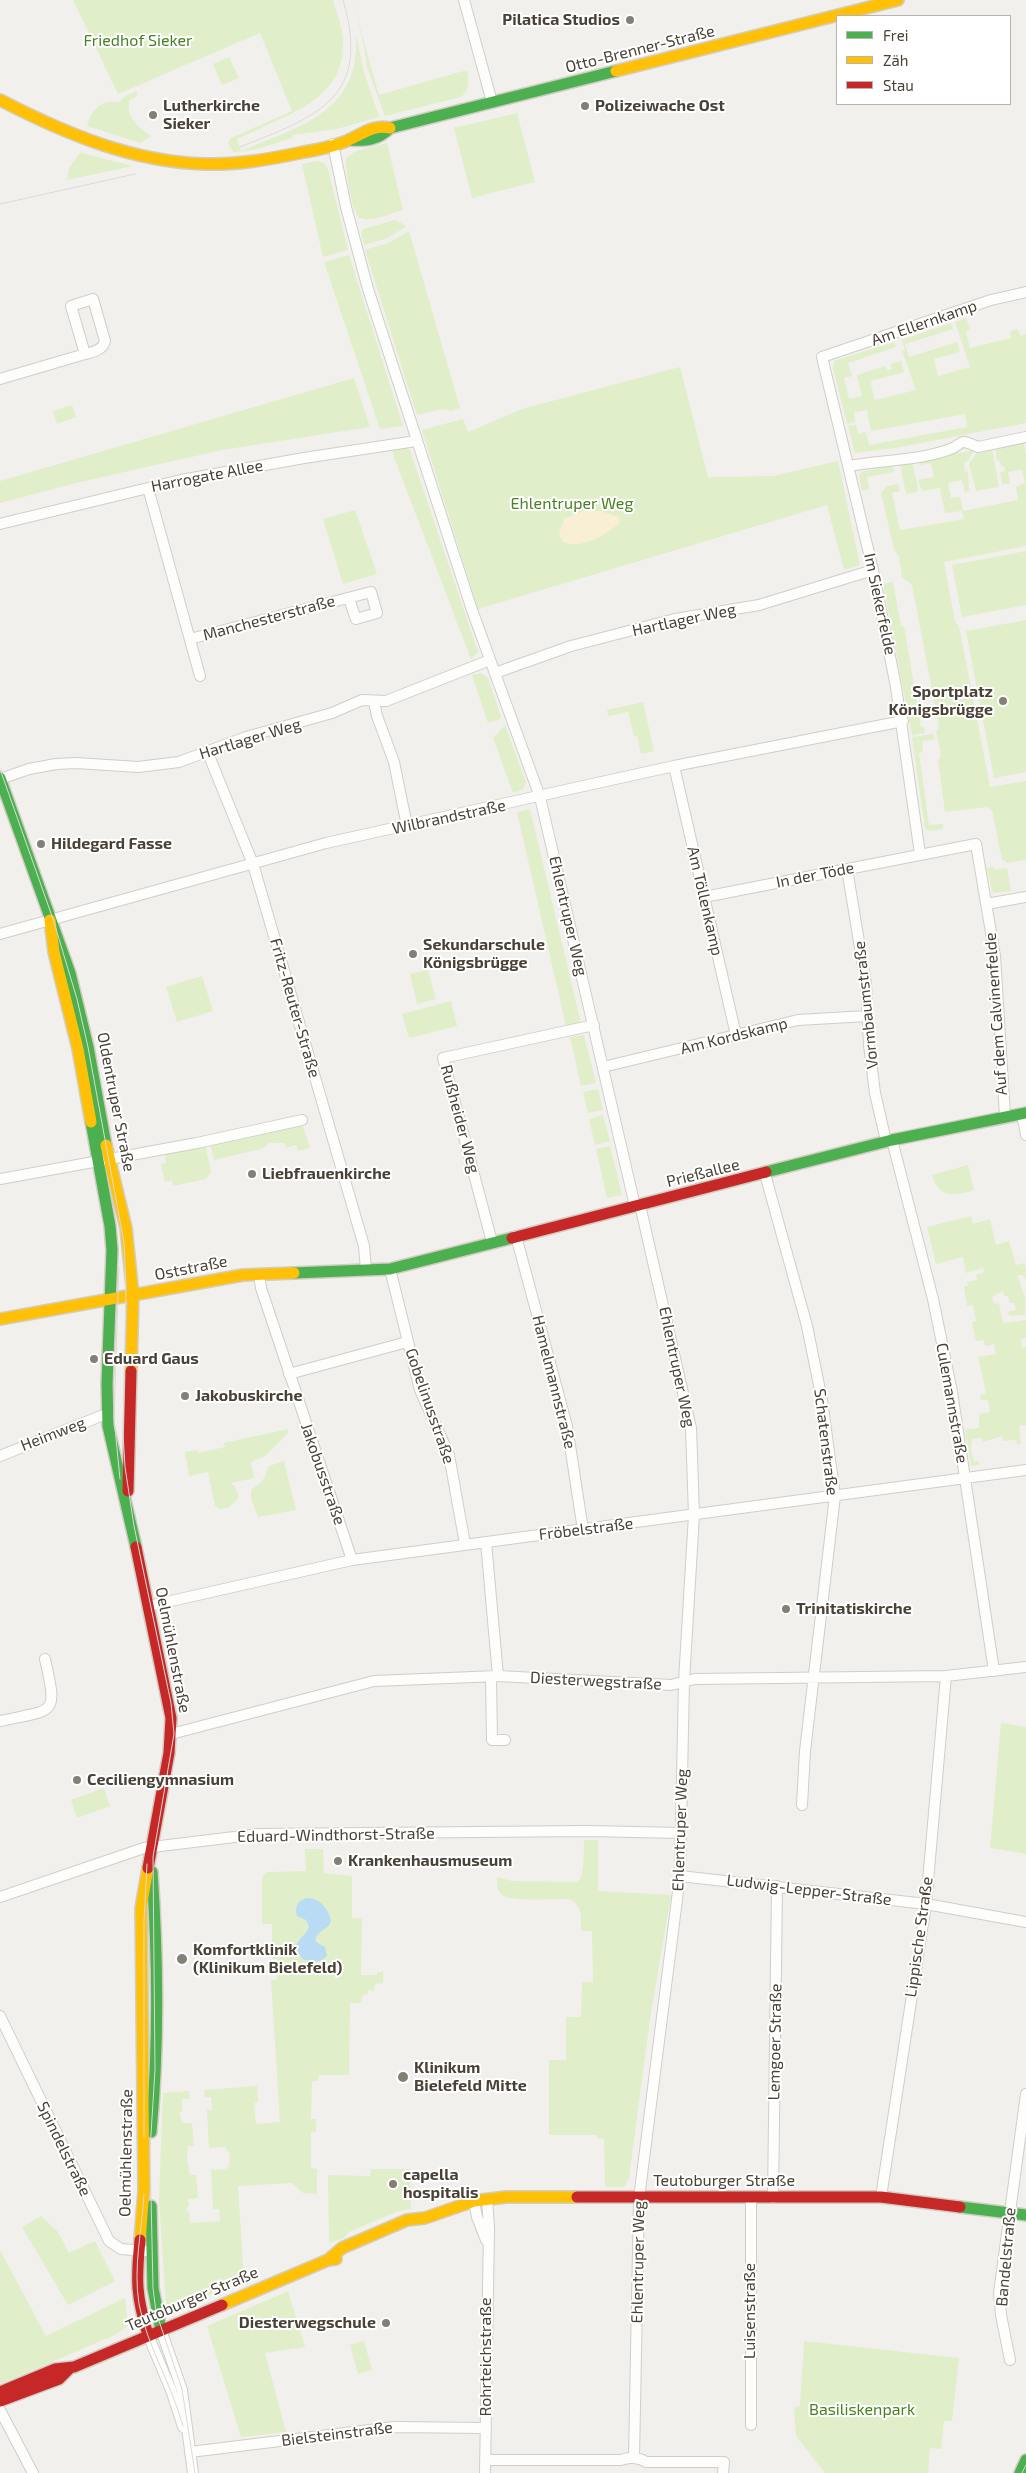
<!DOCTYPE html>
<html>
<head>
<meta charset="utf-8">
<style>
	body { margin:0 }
	#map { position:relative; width:1026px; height:2473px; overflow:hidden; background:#f2f0ec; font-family:"Exo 2",sans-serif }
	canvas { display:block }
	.legend { position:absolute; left:836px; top:15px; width:175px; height:90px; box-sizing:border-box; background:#fff; border:1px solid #b7b3af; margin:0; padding:6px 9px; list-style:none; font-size:15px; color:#4a4236 }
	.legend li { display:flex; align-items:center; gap:10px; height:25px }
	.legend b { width:25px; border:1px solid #b7b3af }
</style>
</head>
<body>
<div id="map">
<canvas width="1026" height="2473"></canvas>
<ul class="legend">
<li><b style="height:6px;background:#4caf50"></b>Frei</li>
<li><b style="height:6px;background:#ffc107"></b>Zäh</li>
<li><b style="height:6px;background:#c62828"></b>Stau</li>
</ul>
</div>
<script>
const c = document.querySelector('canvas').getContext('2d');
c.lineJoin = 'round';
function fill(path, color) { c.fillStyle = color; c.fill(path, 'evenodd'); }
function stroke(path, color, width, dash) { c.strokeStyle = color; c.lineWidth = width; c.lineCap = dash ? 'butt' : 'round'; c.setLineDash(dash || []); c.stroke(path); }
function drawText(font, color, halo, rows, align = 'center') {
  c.font = font + ' "Exo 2",sans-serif'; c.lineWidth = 4; c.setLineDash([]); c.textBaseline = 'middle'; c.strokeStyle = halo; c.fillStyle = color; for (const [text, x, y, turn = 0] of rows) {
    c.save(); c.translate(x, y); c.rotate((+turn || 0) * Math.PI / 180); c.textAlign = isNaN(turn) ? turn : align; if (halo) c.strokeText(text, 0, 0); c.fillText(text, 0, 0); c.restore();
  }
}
const green = new Path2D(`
	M73,0h260c5,16 11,32 10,49 -3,42 -35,57 -69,73 -13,6 -25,12 -37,17l4,12c59,-25 120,-38 115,-117l8,38 15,45 -42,12 -45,6v3c-20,6 -38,14 -59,14l-5,-9 3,-5 61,-27 -32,-78 -142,61z
	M352,0l27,95 88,-25c2,11 3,20 -6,27l-76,19 -18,-49 -3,-21z
	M229,57l10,21 -17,7 -9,-21z
	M138,91l-2,6 -6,3c-6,15 10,29 21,36l-11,7 -53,-17c5,-17 14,-27 32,-24l6,-6z
	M517,113l18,69 -63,16 -18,-70z
	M387,143l16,67c-11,3 -32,13 -43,8 -8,-3 -15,-51 -14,-60l10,-7z
	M80,153h2l51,13 -66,14 2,-12z
	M318,161l6,2 4,6 20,81 -25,7 -21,-93z
	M395,220l12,6 -19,12 -24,7 -3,-11 2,-5z
	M409,231l51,177 -9,3 -8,-2 -26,6 -52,-165 23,-7z
	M349,255l54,171 -23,3 -56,-167z
	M966,318l4,12 -4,2 4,16 41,-10 -1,-7 8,-2 2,7 6,-2v89l-131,25 -40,5 -7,-27 8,-1 2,9 8,-2 3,13 98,-18 -2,-13 -94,17 -4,-21 -13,2 1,10 -8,2 -14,-56 1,-7 60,-19 2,5 -48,16 4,13 -8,2 5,21 13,-3 -5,-21 28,-9 2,5 5,-2 -2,-5 11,-3 3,11 -34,9 5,19 41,-10 -14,-39 3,-1 -3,-10 49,-17 2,6 -48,15 4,13 48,-15 3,10 -26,7 4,17 32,-9 -15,-45z
	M680,367l28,110 65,-1 65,-15 22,104 -16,5 -17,-65 -349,104 -56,-179 41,-11 5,13 54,-23z
	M354,378l16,49 -148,23 -146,33 -76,20v-22z
	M72,405l4,12 -19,7 -4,-13z
	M1024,443l2,14v89l-82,16 11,60 3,3 2,6 30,156 36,-6v79l-20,3 -1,-3h-3l-10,-50 -5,-3 -42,5 -7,-52 3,-5 -5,-23 3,-6 -27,-141 -10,-8 -3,-20 -5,-8 -13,-56 6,-7 11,-2 2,7 -8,2 8,37 64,-11 -2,-8 -17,2 -5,-25 -18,3 -4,-11 16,-3 -3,-14 -11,2 -1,-4 55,-11 -7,12 -3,1 1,9 3,-1 1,20 -4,1 -3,-12 -14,3 3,15 9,-1 3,14 55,-11 -2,-13 9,-4 -3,-13 -14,2 2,12h-8l-2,-12 5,-1 -1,-5h-3l-1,-5h-3l-2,-13z
	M407,447l3,3 68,202 -7,7 -77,-202 -2,-8z
	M992,448l7,39 -23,4 -7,-27 10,-14z
	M912,462l6,27 -2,3 -10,2 -6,-30z
	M893,465l1,7 -27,5 2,12 -7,2 -3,-15 2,-4z
	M355,510l22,64 -34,10 -20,-65z
	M1026,551v54l-64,12 -10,-52z
	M893,582l8,44h3l17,101h3l1,6 -13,2 -29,-151z
	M1026,620v152l-32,6 -28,-147z
	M481,673l7,5 13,38 -1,3 -12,4 -16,-48z
	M643,702l11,49 -13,3 -4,-18h-3l-6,-24 -20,4 -1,-6z
	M505,725l21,57 -3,7 -10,4 -20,-55z
	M933,734l2,5 -13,2 1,11 -4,1 10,72 14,-1v5l-14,2 -4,-3 -13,-91z
	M530,809l51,214 -15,3 -49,-214z
	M993,867l1,3 13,-2 4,23 -16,2 -3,-2 -5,-23z
	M428,970l8,29 -19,5 -7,-30z
	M202,976l11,35 -36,11 -11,-35z
	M451,1001l6,25 -48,12 -7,-24z
	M584,1035l12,48 -15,3 -11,-49z
	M598,1089l5,21 -15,3 -5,-21z
	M603,1115l7,26 -15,4 -6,-26z
	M302,1123l8,25 -12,3 -2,-6 -10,3 -2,-5h-14l-9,6 -47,11 -3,-13 2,-4z
	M205,1143l6,29 -5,7 -33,7 -1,-6 -7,2 -4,-18 5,-1 -2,-12z
	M610,1146l12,49 -15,3 -11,-49z
	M968,1165l6,25c-20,6 -35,9 -42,-15z
	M971,1216l2,8 17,-5 6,26 13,-4 7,24 9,-2 1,15 -4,-3h-5l8,22v18l-15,1 -3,-4 9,-2 -2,-7h-4l-2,-7h-4l-1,-5 -11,6 2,7 5,-1 4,20 23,-3v18l-5,1 1,9 4,-1v78l-7,1 2,18 -4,1 -1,-5 -13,1 -1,-5 -19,6 -1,-4 -10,1 -1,11 3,12 5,-1v4l-8,1 -6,-37 14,-1v-14l11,-2 -2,-12h-7l-1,-5 6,-2 -8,-36 18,-3 -2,-10 -9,2 -1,-6 -8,1 -4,-19 4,-1 -3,-16 -6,1 -3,-20h4l-1,-4 10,-2 -1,-5 8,-3 -1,-4 -17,5 -3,-16 -27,7 -9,-37z
	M288,1429v4l-23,23 -14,6 3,16 -23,5 5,5 3,10 -11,10 -9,1 -4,-3 -7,-34 -19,4 -4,-24 12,-2 1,3 27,-6 -1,-4z
	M284,1461l12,49 -38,7 -7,-18v-9l12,-10 6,-14z
	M1001,1723l25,4v127l-36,-6z
	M104,1788l6,18 -33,12 -6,-18z
	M584,1840h14v51l73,4 -21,124 -21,159 -5,9h-19l-1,-48 -7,-1v-3h-48v-75h17v-43h15l1,-35h11l-1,-51h-11c0,-13 2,-26 -12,-32 -14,0 -57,3 -67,-4 -6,-5 -5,-12 -5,-18l15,4 66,1c8,-12 5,-28 6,-42z
	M305,1849h18l1,24 28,3v42l10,1 -1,56h16l1,-3h5v11l-8,1 -1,7 -6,-1v4l-5,1 -2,8h-11l-1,72h-30l-1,6h-6l-1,38h5v12l-5,1v36l6,1v25l-14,-1 -11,-10 -54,3 6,94 -68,29 -10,-3 -7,-106 4,-107 26,-2 1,8h-8v12l-3,1 4,11h9l2,23h-6c-2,10 0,20 2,29h6l2,23 -10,1 1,6 -3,4 3,3 1,11 30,-2 -1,-12h-6l-2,-39 15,-1 3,-3 1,-11 -5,-8 -16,1 -2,-38h5l-1,-13h-6l-1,-7 53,-4 1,16 -4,1 2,21 24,-2 -9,-142h6v-21h-5v-35h-10v-46l5,-6 39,-1z
	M371,2169h39l1,40 -15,3 -47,20 -5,6 -15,5 -1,-68 42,1z
	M41,2216l17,16 11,21 26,-12 20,40 -47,24 -46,-78z
	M0,2250l46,86 79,-38 3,28 -13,9 -115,49z
	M288,2291l17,56 -40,6 21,79 -45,5 -34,-111z
	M364,2341l8,29 -14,4 -8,-29z
	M804,2341l155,17 -7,63h-8l-3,28 -11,-1 -2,25h-103l-29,-37 -2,-29 6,-1z`);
const sand = new Path2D(`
	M583,511h18l18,6 1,6c-15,12 -38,27 -57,19l-4,-8 5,-15z`);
const water = new Path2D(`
	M309,1898c12,1 20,12 22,23 -2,9 -17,10 -15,21l9,5 2,8c-5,9 -16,7 -25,4l-6,-11c1,-10 10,-12 13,-21l-3,-7 -9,-4c-3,-11 2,-17 12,-18z`);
const street = new Path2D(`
	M464,0l28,102
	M333,144l13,63 22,82 104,321 68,187 95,409
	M0,379l85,-25c8,-2 18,-4 20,-13l-12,-42 -22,7 14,48
	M849,466c32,-6 67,-5 99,-16 18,-6 7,-13 30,-3l48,-10
	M148,488l52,188
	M0,524l181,-44 123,-22 112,-17
	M190,639l181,-47 6,21 -21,6 -7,-20
	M495,673l76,-27 104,-27 84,-14 114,-35
	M374,702l3,14 17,46 13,64
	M207,751l46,113 111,382 2,24
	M674,766l62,269
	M0,779l29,-10 27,-5 20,-1 62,4 41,-5 67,-25 86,-24 30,-13 24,1 104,-41
	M920,854l-24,-167 -23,-117 -51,-213 169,-57 35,-8
	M847,869l19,115 3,61 6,48 11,48
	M704,897l272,-53 19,112 10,160
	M986,904l40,-7
	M0,934l326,-91 348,-77 229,-45
	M603,1067l195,-47 69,-4
	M1022,1114l4,21
	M892,1140l41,159 19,93 42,279
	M765,1174l42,152 15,74 13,96 -30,255 -3,54
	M0,1179l197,-36 105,-23
	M516,1236l51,190 16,104
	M492,1242l-49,-184 151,-33
	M390,1269l30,121 29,65 16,89
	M259,1274l2,14 91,272
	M289,1374l118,-32
	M0,1456l101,-40 6,-1
	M486,1542l12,134
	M149,1606l203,-46 674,-90
	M491,1677l1,63h13
	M0,1721c55,-12 58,-4 45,-62
	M171,1734l203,-53 124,-5 173,9 24,-6 251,-3 80,-9
	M680,1876l246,28 100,18
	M0,1897l144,-49 115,-14 329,-3 93,2
	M0,2016l109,225 12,8 24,2
	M881,2197l45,-293 20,-228
	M751,2198v227
	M773,2198l4,-312
	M474,2201l3,16 9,23
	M161,2330l21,60 11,83
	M148,2335l23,55 12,37
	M1010,2360l-9,-45 -2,-22 27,-199
	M0,2410l33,63
	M190,2452l204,-25 91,1
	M634,2458l5,-260 41,-322 4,-195 10,-166 -3,-87 -51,-223
	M485,2460h136c7,-3 18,-3 25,2h78l-1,11
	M485,2473l4,-244 -2,-30`);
const fast = new Path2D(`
	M349,140c17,1 29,0 41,-12l226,-57
	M0,778l70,195 18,74 18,98
	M91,1122l19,104 2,24 -5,134 1,42 28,121
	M766,1172l126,-32 134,-27
	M294,1273l96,-4 122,-31
	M151,2132c8,-87 7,-173 1,-260
	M151,2206l2,82 8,42
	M960,2207l66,8
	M1020,2473l6,-13`);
const slow = new Path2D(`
	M616,71l282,-71
	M0,100c64,33 132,62 205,64 33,1 66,-5 99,-12 13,-2 27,-5 40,-10 17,-6 27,-18 46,-14
	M50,920l4,32 24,97 13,73
	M106,1145l20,83 7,67 -2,76
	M0,1319l243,-44 51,-2
	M140,2240l4,-50 -3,-282 7,-40
	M328,2260l14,-12 65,-28 18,-2 49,-17 32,-4h71
	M222,2305l106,-45 8,-1`);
const jam = new Path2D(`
	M512,1238l254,-66
	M128,1491l3,-120
	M136,1547l35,171 -2,35 -21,115
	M577,2197h304l79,10
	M140,2240c-4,40 -4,56 8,95
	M0,2392l55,-23 19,-2 148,-62
	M0,2401l59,-22 10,-10`);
const tram = new Path2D(`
	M240,147c78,-31 132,-49 103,-147
	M0,204l135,-30
	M0,769l53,150 24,80 11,48 36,196 2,44 -3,147 2,33 9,59 37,177 3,31 -21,123 2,213 -5,80 3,138 3,24 26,77 13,84
	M119,1267l-5,151 6,61
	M144,2137v-216l3,-57
	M144,2194c-2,37 -11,73 -5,110 8,42 33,81 44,122
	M1022,2473l4,-8`);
const markers = [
	[630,20,5,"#857f76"],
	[585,106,5,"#857f76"],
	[153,115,5,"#857f76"],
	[1003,701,5,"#857f76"],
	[41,844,5,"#857f76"],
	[413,954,5,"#857f76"],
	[252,1174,5,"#857f76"],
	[94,1359,5,"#857f76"],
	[185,1396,5,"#857f76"],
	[786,1609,5,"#857f76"],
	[77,1780,5,"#857f76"],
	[338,1861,5,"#857f76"],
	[182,1959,6,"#857f76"],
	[403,2077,6,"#857f76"],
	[393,2184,5,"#857f76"],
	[386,2323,5,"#857f76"]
];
const poiNames = [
	["Pilatica Studios",620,20,"right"],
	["Lutherkirche",163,106],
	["Sieker",163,124],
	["Polizeiwache Ost",595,106],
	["Sportplatz",993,692,"right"],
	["Königsbrügge",993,710,"right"],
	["Hildegard Fasse",51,844],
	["Sekundarschule",423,945],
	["Königsbrügge",423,963],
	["Liebfrauenkirche",262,1174],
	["Eduard Gaus",104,1359],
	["Jakobuskirche",195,1396],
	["Trinitatiskirche",796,1609],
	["Ceciliengymnasium",87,1780],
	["Krankenhausmuseum",348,1861],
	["Komfortklinik",193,1950],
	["(Klinikum Bielefeld)",193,1968],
	["Klinikum",414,2068],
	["Bielefeld Mitte",414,2086],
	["capella",403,2175],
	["hospitalis",403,2193],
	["Diesterwegschule",376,2323,"right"]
];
const parkNames = [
	["Friedhof Sieker",138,41],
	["Ehlentruper Weg",572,504],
	["Basiliskenpark",862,2410]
];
const streetNames = [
	["Otto-Brenner-Straße",640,49,-14],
	["Am Ellernkamp",924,323,-19],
	["Harrogate Allee",207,476,-11],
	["Im Siekerfelde",880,604,78],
	["Manchesterstraße",269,618,-15],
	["Hartlager Weg",684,620,-12],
	["Hartlager Weg",250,739,-17],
	["Wilbrandstraße",449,817,-12],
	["In der Töde",815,875,-11],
	["Am Töllenkamp",705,901,77],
	["Ehlentruper Weg",568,916,77],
	["Vormbaumstraße",866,1005,-96],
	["Fritz-Reuter-Straße",295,1008,74],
	["Auf dem Calvinenfelde",996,1014,-94],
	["Am Kordskamp",734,1036,-14],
	["Oldentruper Straße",116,1102,79],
	["Rußheider Weg",460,1119,75],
	["Prießallee",703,1173,-14],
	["Oststraße",191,1268,-11],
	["Ehlentruper Weg",677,1367,78],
	["Hamelmannstraße",554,1382,76],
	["Culemannstraße",952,1403,80],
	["Gobelinusstraße",430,1406,71],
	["Heimweg",53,1434,-21],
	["Schatenstraße",826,1442,83],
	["Jakobusstraße",323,1474,71],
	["Fröbelstraße",586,1529,-7],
	["Oelmühlenstraße",173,1650,79],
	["Diesterwegstraße",596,1681,3],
	["Ehlentruper Weg",680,1830,-88],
	["Eduard-Windthorst-Straße",336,1835,-1],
	["Ludwig-Lepper-Straße",809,1890,7],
	["Lippische Straße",919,1937,-82],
	["Lemgoer Straße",775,2042,-89],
	["Spindelstraße",64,2149,64],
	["Oelmühlenstraße",126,2153,-89],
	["Teutoburger Straße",724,2181],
	["Bandelstraße",1006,2257,-85],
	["Ehlentruper Weg",638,2262,-89],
	["Teutoburger Straße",192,2299,-23],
	["Luisenstraße",750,2311,-90],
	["Rohrteichstraße",486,2357,-90],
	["Bielsteinstraße",337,2434,-7]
];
fill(green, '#e0eeca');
fill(sand, '#f8efd4');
fill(water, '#b9dcf4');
stroke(street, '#d0cec9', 12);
stroke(fast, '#d2cdc2', 14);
stroke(slow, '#d2cdc2', 14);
stroke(jam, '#d2cdc2', 14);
stroke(street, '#fdfdfc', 10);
stroke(fast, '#4caf50', 11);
stroke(slow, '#ffc107', 11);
stroke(jam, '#c62828', 11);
stroke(tram, '#dadad9', 1);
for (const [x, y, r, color] of markers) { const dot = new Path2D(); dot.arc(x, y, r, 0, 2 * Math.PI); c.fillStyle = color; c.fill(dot); stroke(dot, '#fff', 2); }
drawText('bold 16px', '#4a4236', '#fff', poiNames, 'left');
drawText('16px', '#488223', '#fff', parkNames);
drawText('16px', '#4a4236', '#fff', streetNames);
</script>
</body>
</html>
